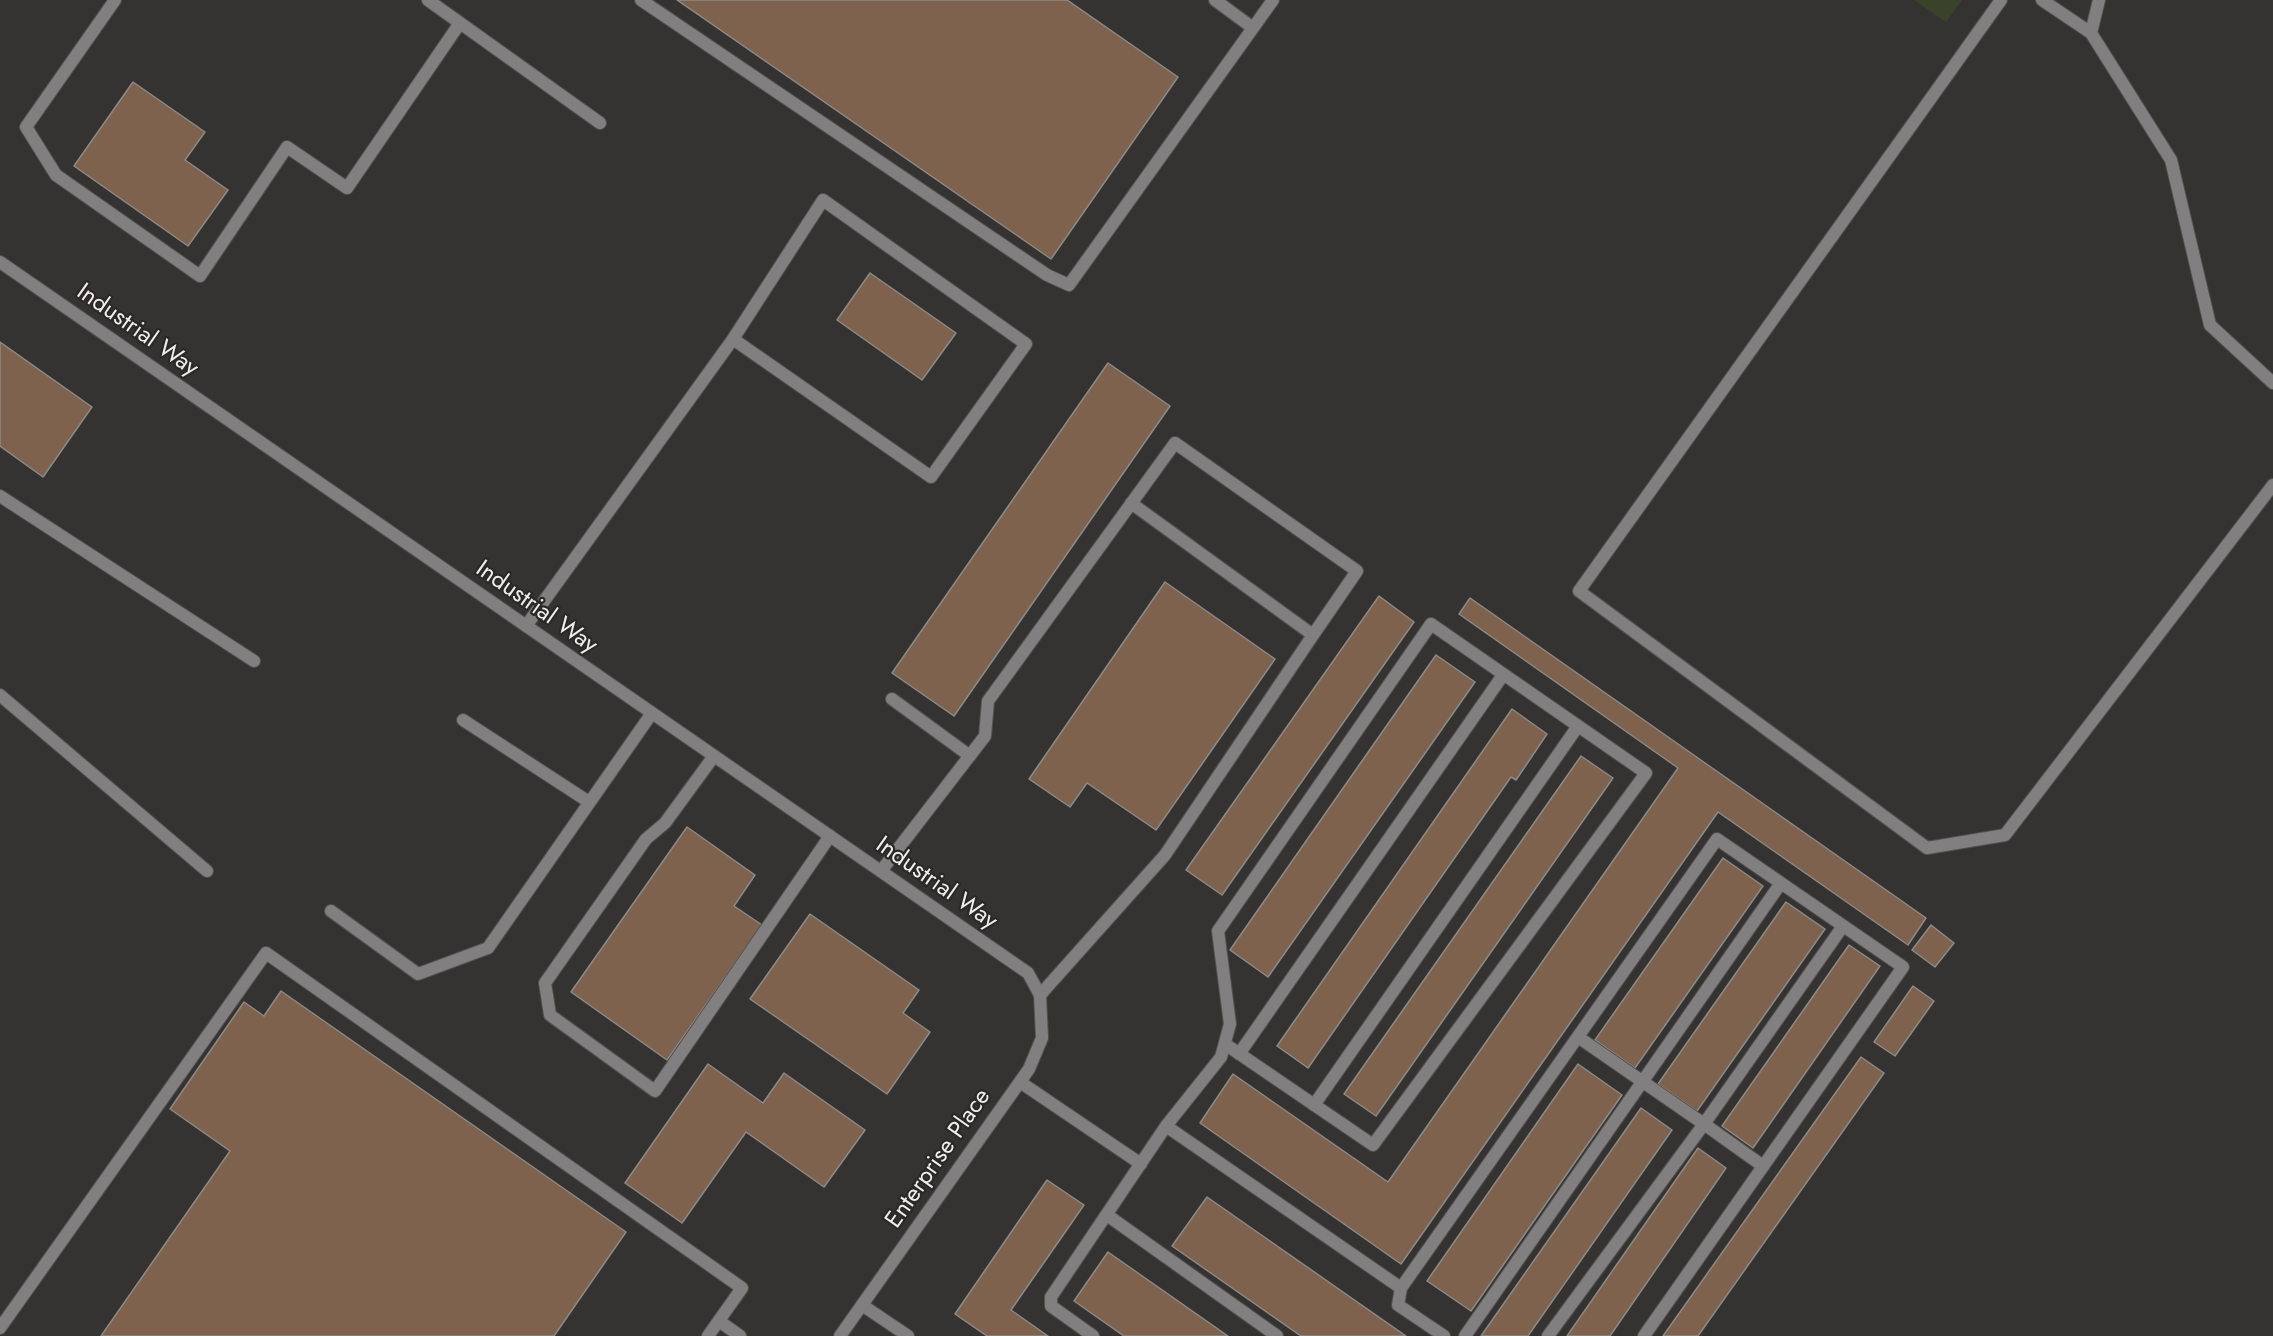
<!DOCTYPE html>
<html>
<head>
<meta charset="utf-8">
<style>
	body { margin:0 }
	canvas { display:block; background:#353331 }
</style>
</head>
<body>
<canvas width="2273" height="1336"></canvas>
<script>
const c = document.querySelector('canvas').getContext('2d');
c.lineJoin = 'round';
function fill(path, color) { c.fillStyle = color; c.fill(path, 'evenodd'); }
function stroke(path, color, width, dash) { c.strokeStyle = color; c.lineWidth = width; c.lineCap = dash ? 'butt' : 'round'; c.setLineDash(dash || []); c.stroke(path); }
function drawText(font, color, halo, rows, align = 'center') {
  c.font = font + ' Jost,sans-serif'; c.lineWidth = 4.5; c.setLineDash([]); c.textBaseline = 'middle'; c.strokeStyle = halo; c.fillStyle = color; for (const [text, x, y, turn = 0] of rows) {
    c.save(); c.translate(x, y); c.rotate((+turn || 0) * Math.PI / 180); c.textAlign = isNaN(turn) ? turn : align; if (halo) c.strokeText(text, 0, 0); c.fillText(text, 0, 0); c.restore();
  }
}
const green = new Path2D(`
	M1914,0h48l-16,22z`);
const building = new Path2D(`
	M677,0h390l111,77 -127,182z
	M133,82l72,50 -20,28 43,30 -40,56 -114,-80z
	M870,273l86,60 -34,47 -85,-60z
	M0,342l92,65 -49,70 -43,-31z
	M1108,363l62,43 -216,310 -62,-43z
	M1165,582l110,77 -119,171 -69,-47 -17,24 -41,-28z
	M1379,596l35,26 -192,273 -36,-25z
	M1470,598l456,320 -18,27 -190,-133 -317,452 -201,-141 33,-49 155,108 290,-414 -219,-154z
	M1436,655l39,27 -207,295 -38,-27z
	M1512,709l35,25 -31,46 -5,-3 -203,291 -31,-22z
	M1581,756l32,22 -237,338 -32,-22z
	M687,827l68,48 -21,31 28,19 -95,135 -96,-68z
	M1723,858l40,28 -128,182 -40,-28z
	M1786,902l39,27 -128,182 -39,-27z
	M810,914l109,76 -16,23 27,19 -43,62 -137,-95z
	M1931,925l23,18 -19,24 -23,-17z
	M1849,945l31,21 -127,182 -31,-22z
	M1913,986l21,15 -39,55 -21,-14z
	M281,991l345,241 -72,104h-453l129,-185 -60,-42 74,-107 20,14z
	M1861,1057l23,16 -186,263h-35z
	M708,1064l55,39 21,-30 81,57 -41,57 -78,-55 -64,91 -57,-40z
	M1578,1064l44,31 -151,216 -44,-30z
	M1641,1108l31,22 -144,206h-47z
	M1698,1148l28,20 -116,168h-43z
	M1047,1180l37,25 -73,105 37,26h-61l-32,-22z
	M1207,1197l199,139h-105l-129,-90z
	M1108,1252l120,84h-104l-50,-35z`);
const service = new Path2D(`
	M115,0l-89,127 30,48 144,101 87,-129 60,41 113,-165
	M428,0l172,123
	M641,0l406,275 22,10 184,-257 -38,-28
	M2001,0l-422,591 348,257 78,-13 268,-350
	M2042,0l49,33 80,127 39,165 63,58
	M1253,28l20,-28
	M2091,33l8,-33
	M0,496l254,165
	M526,626l207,-287 198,138 95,-133 -203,-144 -90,139
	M0,695l207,176
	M892,699l78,57
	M463,720l126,82
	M714,756l-49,67 -19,16 -101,144 5,32 105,76 175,-255
	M881,871l104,-135 3,-35 187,-258 182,128 -44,64
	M331,911l87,63 70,-26 164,-235
	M1040,995l125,-140 148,-220 -182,-132
	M1239,1054l264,-379
	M1020,1082l121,82
	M1314,1105l264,-379
	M1166,1126l55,-69 9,-33 -12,-93 213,-307 215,149 -273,372 -148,-101
	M1763,1166l-59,-42 139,-198
	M1107,1215l170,121
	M1401,1288l-3,17 46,31
	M862,1305l46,31
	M719,1321l21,15
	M0,1328l266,-375 476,335 -34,48
	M1093,1336l-42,-30v-9l115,-171 235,162 316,-449 186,128 -259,369
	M1465,1336l316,-453
	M1548,1336l156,-212 -126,-87`);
const minor = new Path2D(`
	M0,262l1028,711 12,22 2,43 -13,31 -189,267`);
const streetNames = [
	["Industrial Way",137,331,35],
	["Industrial Way",536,608,35],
	["Industrial Way",936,884,35],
	["Enterprise Place",939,1159,-55]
];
fill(green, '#3b422a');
fill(building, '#7e624e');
stroke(building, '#8c8a88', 1.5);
stroke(service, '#53514f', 14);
stroke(minor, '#53514f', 14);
stroke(service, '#817f7f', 12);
stroke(minor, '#817f7f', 12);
drawText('24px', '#f0eeed', '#2b2927', streetNames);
</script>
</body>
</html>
